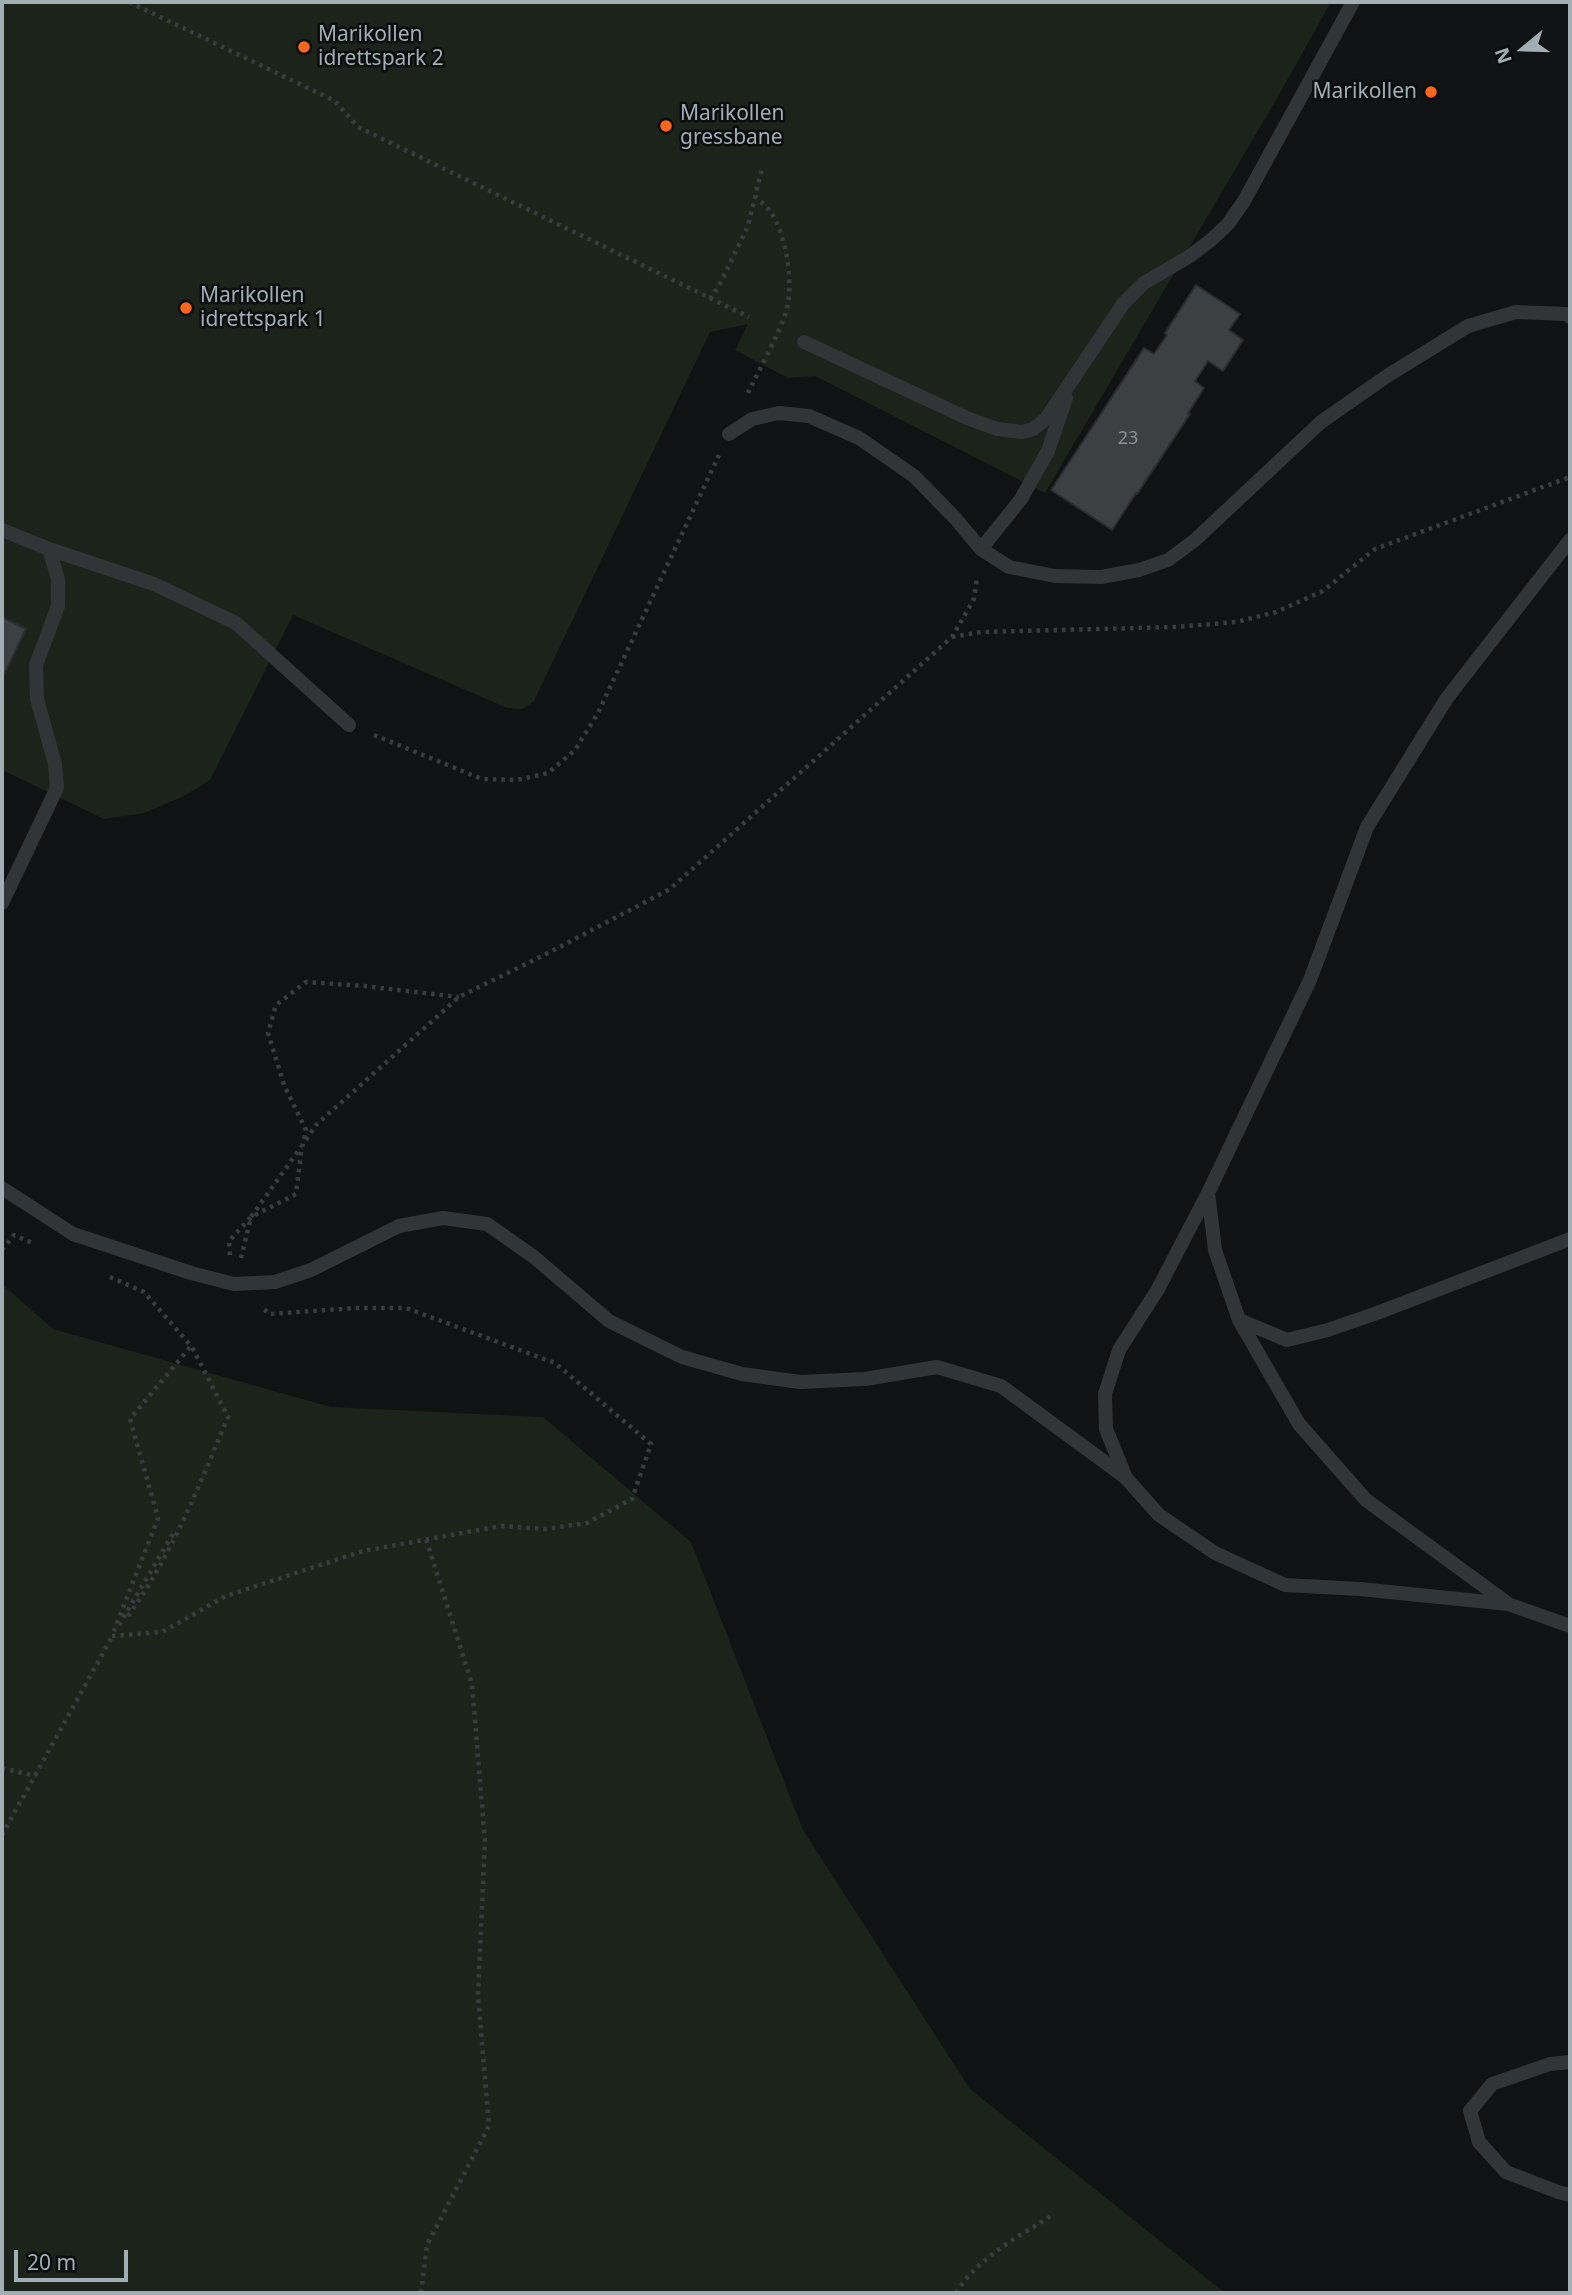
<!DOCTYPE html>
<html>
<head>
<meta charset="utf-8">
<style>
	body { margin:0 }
	#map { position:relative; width:1572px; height:2295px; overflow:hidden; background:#111213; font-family:"Noto Sans",sans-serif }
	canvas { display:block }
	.frame { position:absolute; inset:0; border:4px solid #a1aeb4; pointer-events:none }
	.north { position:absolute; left:1488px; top:14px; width:70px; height:70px; -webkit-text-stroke:5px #0c0d0e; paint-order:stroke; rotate:251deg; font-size:19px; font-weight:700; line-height:28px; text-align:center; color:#a1aeb4 }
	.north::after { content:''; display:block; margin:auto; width:24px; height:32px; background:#a1aeb4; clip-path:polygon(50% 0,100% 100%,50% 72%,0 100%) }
	.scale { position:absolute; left:14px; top:2250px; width:114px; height:32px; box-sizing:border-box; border:4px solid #a1aeb4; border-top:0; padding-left:9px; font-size:21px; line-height:24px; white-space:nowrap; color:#a1aeb4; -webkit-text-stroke:5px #0c0d0e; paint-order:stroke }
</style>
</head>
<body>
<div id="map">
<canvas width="1572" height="2295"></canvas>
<div class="frame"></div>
<div class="north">N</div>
<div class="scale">20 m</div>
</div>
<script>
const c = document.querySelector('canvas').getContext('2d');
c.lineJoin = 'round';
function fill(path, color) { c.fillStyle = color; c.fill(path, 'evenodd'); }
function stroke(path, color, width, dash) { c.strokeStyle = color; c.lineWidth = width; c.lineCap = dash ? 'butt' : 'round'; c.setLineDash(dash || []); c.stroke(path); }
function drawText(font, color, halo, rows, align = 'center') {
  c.font = font + ' "Noto Sans",sans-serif'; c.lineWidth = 5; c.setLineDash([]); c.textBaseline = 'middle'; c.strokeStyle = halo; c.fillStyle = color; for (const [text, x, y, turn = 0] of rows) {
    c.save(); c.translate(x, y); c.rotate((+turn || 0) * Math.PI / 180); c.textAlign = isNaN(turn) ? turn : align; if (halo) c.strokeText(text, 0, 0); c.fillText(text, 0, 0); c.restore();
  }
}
const green = new Path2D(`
	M2,2h1329l-55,98 -231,393 -230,-117 -27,2 -53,-28 13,-26 -38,8 -176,369 -11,8 -16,-1 -214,-93 -83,165 -26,16 -40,17 -40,6 -102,-49z
	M2,1284l51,45 278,78 212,10 148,125 112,288 167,259 255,204h-1223z`);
const building = new Path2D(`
	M1196,285l44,29 -11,16 14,10 -20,31 -15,-10 -13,20 9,7 -16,25 2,1 -53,80 -1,-1 -24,37 -61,-40 93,-142 10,6 13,-19 -2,-2z
	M2,617l24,12 -24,50z`);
const path = new Path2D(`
	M129,2l206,99 23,26 391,190
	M710,299l11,-17 27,-56 14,-58
	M748,393c12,-25 27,-51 37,-78 10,-27 2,-80 -15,-104 -4,-5 -10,-10 -15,-15
	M952,637l29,-5 194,-5 61,-5 40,-10 47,-21 52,-42 195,-72
	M374,735l108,44 35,1 31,-7 27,-23 23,-37 121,-258
	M306,1140l10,-15 143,-128 91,-45 120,-63 282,-252 22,-38 3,-21
	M2,1250l12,-15 21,9
	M230,1255l-1,-14 22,-24 45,-23 5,-41 5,-23 -22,-45 -16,-52 8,-28 30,-23 58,4 95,11
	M241,1258l10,-41 50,-70
	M110,1277l34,15 47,54 -61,73 28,99 -46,118
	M128,1616c44,-61 71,-130 100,-199l-36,-70
	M119,1625l55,-93
	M112,1636l50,-4 64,-36 137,-45 138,-25 43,3 43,-6 45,-24 19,-55 -96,-81 -149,-55h-50l-87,6 -5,-5
	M2,1768l34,8
	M2,1835l111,-200
	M421,2293l6,-48 62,-119 -11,-131 7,-154 -13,-157 -46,-145
	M956,2293c22,-35 60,-55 95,-77`);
const lane = new Path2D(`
	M804,342l163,76 30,11 25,3 11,-3 13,-10 77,-115 21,-21 46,-27 21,-16 17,-16 16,-23 109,-199
	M729,434l23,-15 27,-6 30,3 50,22 55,38 41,42 26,31 28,18 46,9 46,1 38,-7 29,-10 27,-20 126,-118 66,-46 81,-50 48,-14 50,2 4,3
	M2,530l47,19 105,35 82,39 113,102
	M1570,540l-123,158 -80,129 -57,153 -102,213 -50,96 -39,61 -14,44 1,35 20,49 33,37 56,38 70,32 75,4 148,15 62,22
	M981,549l40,-50 27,-48 18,-53
	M2,903l55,-115 -2,-24 -18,-65 -1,-34 22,-59v-27l-9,-30
	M2,1188l71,46 118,39 43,11 41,-2 36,-12 88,-44 44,-8 44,6 47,33 75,64 73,36 60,17 58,8 65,-3 72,-12 64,19 124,91
	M1208,1193l7,57 24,70 60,104 67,76 141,103
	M1239,1320l48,20 41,-10 49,-17 193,-74
	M1570,2062l-20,2 -58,20 -22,27 9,31 27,30 52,20 12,3`);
const markers = [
	[304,47,7,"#fe651d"],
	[1431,92,7,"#fe651d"],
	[666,126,7,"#fe651d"],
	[186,308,7,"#fe651d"]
];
const numberNames = [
	["23",1128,439]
];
const poiNames = [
	["Marikollen",318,35],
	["idrettspark 2",318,59],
	["Marikollen",1417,92,"right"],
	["Marikollen",680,114],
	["gressbane",680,138],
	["Marikollen",200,296],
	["idrettspark 1",200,320]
];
fill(green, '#1c231b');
fill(building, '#3d4043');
stroke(building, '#2b2c2f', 2);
stroke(path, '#383c3f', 4.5, [3.5, 5]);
stroke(lane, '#323538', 14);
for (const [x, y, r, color] of markers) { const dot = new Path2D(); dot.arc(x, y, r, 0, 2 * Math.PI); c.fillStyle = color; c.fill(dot); stroke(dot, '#0c0d0e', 2.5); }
drawText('18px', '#889298', null, numberNames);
drawText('21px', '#a1aeb4', '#0c0d0e', poiNames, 'left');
</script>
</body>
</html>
